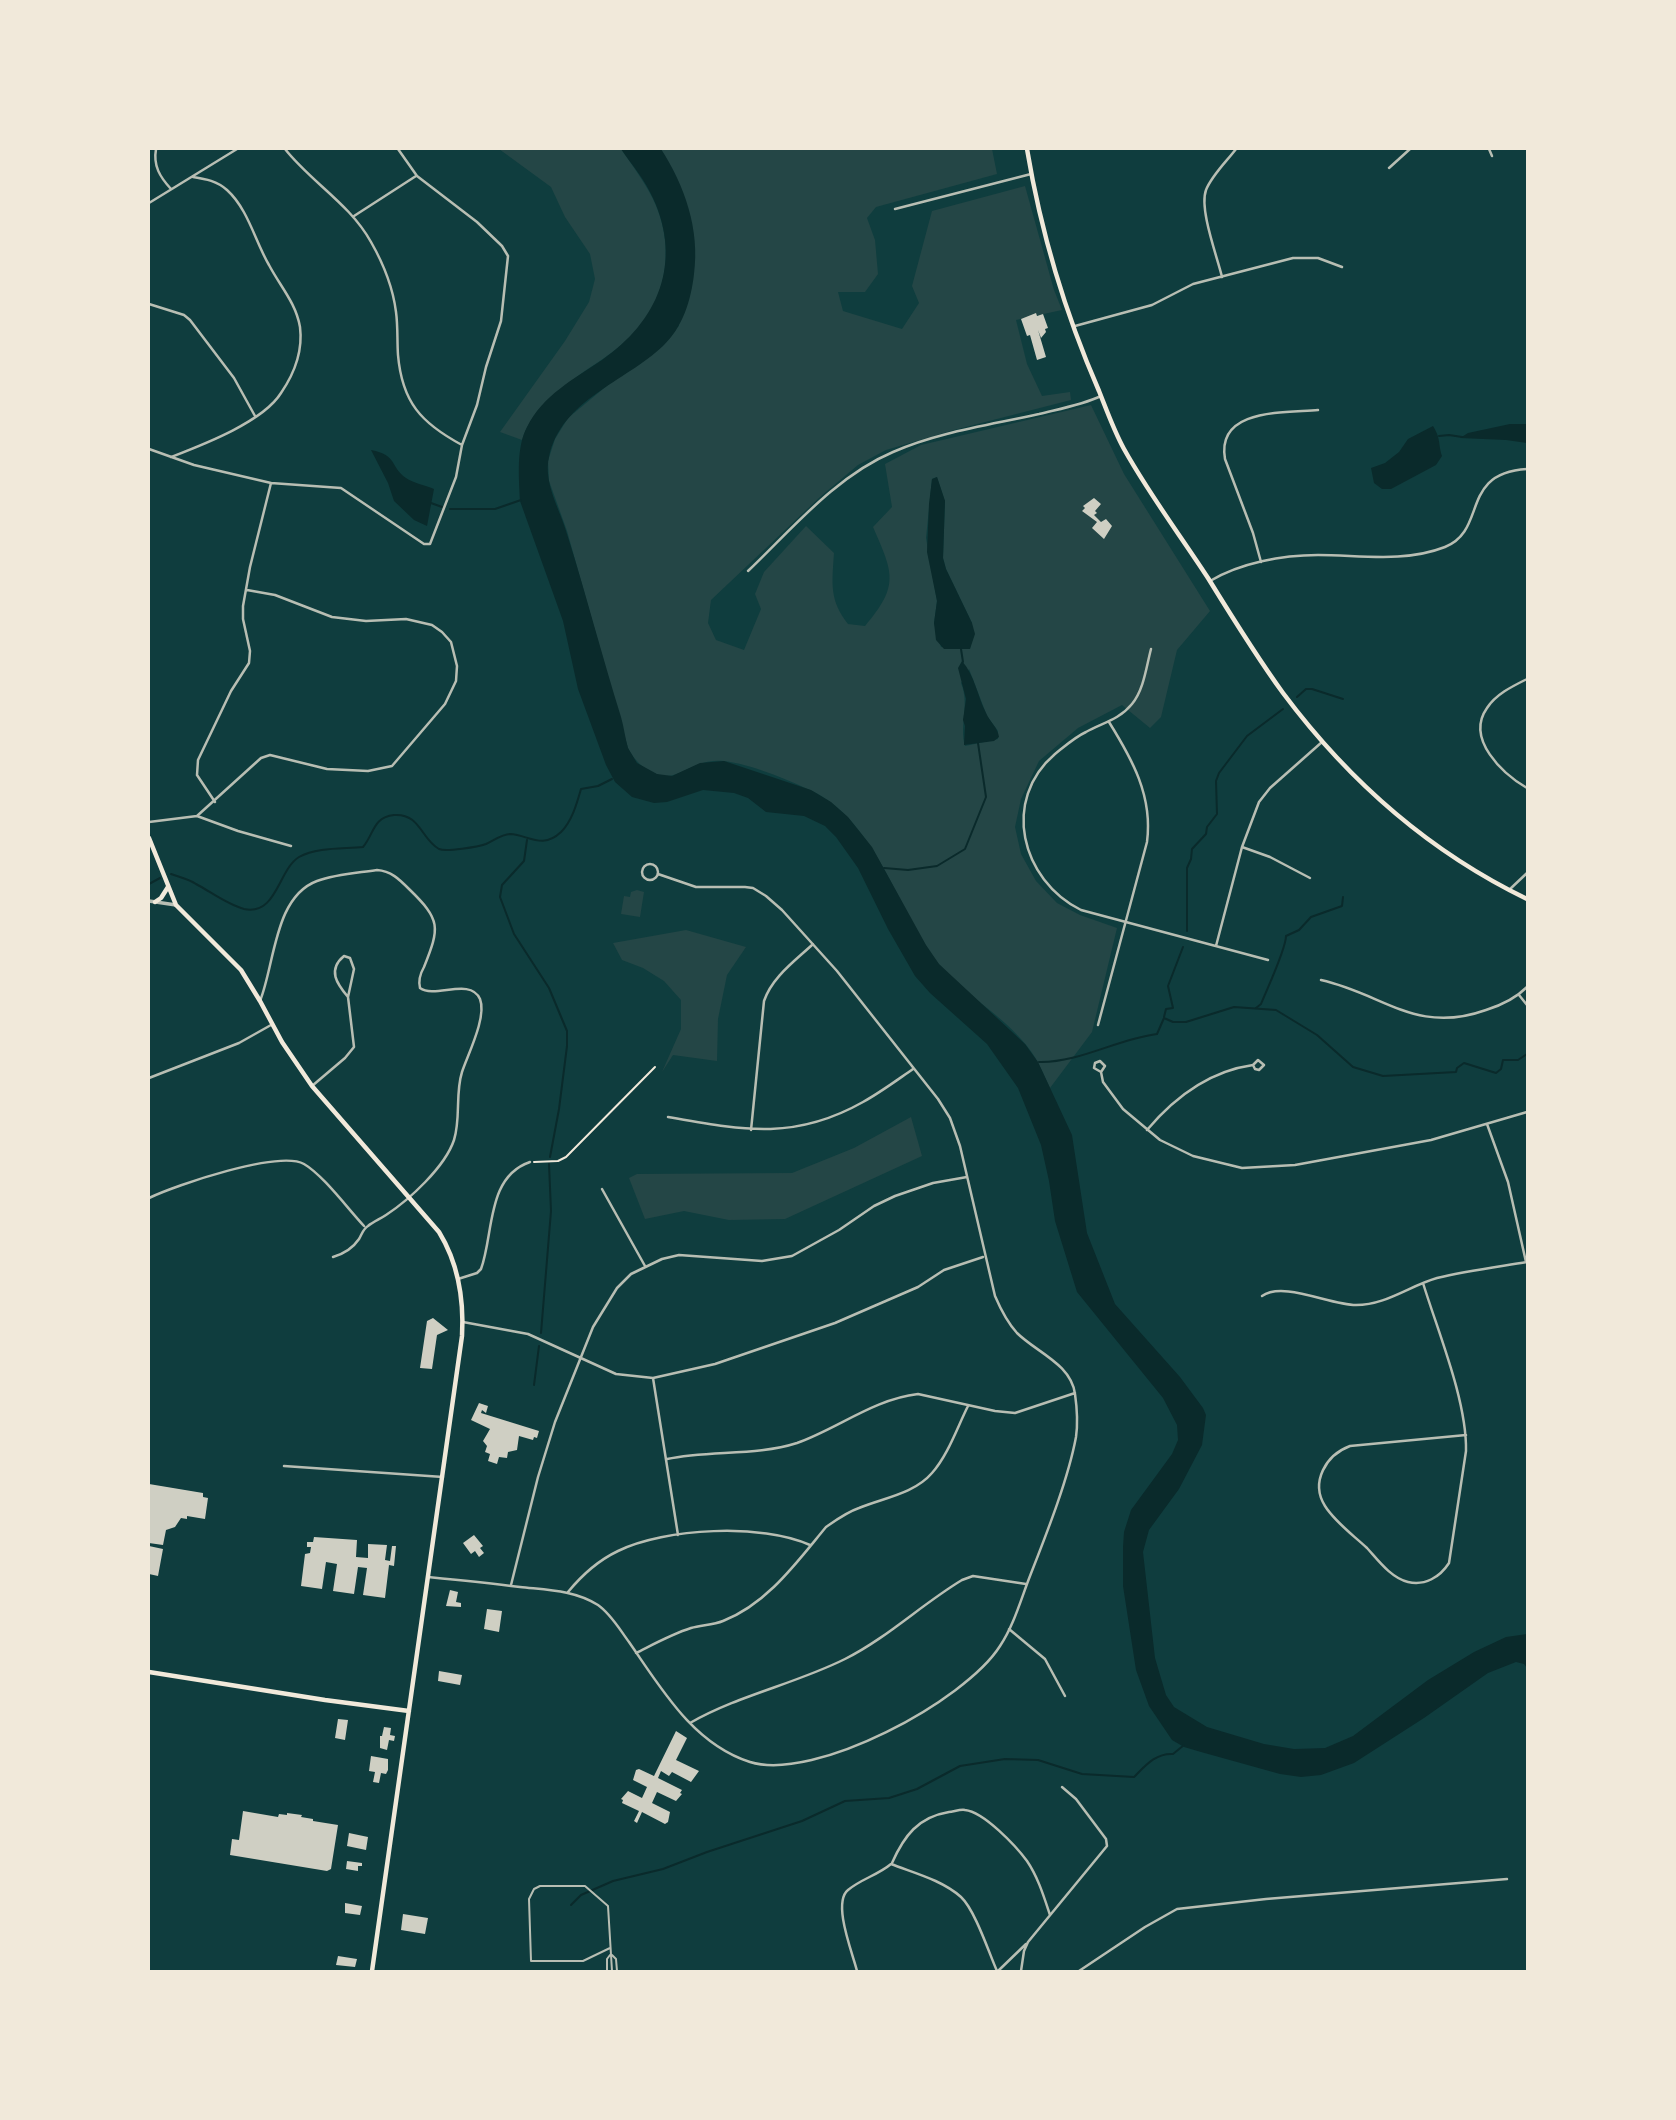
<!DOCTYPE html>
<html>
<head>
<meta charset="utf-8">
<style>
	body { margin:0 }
	#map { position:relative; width:1676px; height:2120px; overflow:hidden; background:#0f3d3e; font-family:Inter,sans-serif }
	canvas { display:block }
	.frame { position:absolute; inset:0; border:150px solid #f1e9da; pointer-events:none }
</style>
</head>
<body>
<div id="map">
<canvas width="1676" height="2120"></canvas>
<div class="frame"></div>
</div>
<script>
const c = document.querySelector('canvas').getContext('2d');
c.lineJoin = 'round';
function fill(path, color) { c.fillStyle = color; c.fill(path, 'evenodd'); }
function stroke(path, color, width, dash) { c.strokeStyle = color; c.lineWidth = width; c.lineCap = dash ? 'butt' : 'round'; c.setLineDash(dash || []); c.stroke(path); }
const green = new Path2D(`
	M621,149c11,16 23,32 32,50 21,43 16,94 -16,131 -15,17 -36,30 -55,43 -25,19 -50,36 -60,67l-22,-8 65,-91 24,-39 6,-23 -5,-25 -25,-37 -14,-30 -52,-38z
	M661,149h331l5,25 -121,33 -9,11 8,22 3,34 -13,18h-27l5,19 59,18 17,-26 -7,-17 20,-75 93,-25 29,104 8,20 -46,10 11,44 15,32 28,-4 1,8 -117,30 -68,20 -28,15 -38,32 -109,103 -3,23 8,17 28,10 17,-41 -6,-15 9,-22 42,-46 28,27c-2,30 -5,47 14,71l17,2c35,-41 28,-53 8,-99l19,-20 -7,-43 36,-19 170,-40 33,69 86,137 -33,39 -16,67 -11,11 -28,-23 -44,23 -39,33 -18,38 -6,28 6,27 15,27 21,22 23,12 37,13 -25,104 -42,56c-7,-15 -13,-30 -23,-42 -26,-33 -68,-54 -93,-88 -37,-52 -61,-140 -124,-168 -24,-11 -60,-26 -86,-29 -18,-2 -29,5 -45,12 -21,10 -42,-7 -51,-25l-61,-217 -18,-50 -1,-20 7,-22 13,-21 111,-92zM937,477l8,24 -2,57 3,11 26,54 -2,26 -29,-2 -7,-24 3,-22 -11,-63 6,-59zM969,669l18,47 11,15v8l-33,7c-6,-21 5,-42 -4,-63z
	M637,890l7,2 -4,25 -19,-3 3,-18 6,1 1,-5z
	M686,930l60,17 -19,28 -9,44 -1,42 -44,-6 -11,17 19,-43v-29l-17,-19 -21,-13 -21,-8 -9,-17z
	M911,1117l11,39 -137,63 -56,1 -45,-9 -39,8 -16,-41 8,-4 155,-1 62,-25z`);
const water = new Path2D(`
	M621,149h40c24,37 39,81 33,125 -3,26 -11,53 -31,72 -38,36 -102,54 -114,111 -6,26 11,52 18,77 19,60 35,122 54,183 3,10 4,21 7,31l9,15 20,11 15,2 28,-13 24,-2 87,29 20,12 17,15 24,30 54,98 13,19 86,80 13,18 34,73 15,98 28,71 65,73 23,31 3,7 -4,30 -23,44 -30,41 -6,22 12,106 11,37 8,12 33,20 57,17 30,5 31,-1 28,-12 75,-56 46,-28 32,-15 21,-3v34l-3,-4 -8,-2 -28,11 -64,45 -70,45 -33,12 -20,2 -21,-3 -79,-22 -17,-5 -12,-7 -23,-34 -13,-36 -13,-84v-39l1,-15 7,-22 41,-56 6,-14 -1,-15 -14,-27 -86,-106 -22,-71 -6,-40 -8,-36 -23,-57 -31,-44 -57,-51 -15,-17 -27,-47 -30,-61 -22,-31 -11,-11 -21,-10 -38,-4 -18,-14 -14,-5 -31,-3 -36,12 -13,1 -22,-6 -17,-15 -9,-17 -28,-76 -15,-68 -43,-120c-1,-24 -4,-53 7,-74 16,-32 47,-48 75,-67 56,-39 81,-97 51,-162 -8,-18 -21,-33 -32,-49z
	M1510,424h17v19l-21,-3 -46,-2 8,-5z
	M1433,426c8,13 5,17 9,30l-6,9 -45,24h-9l-8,-6 -3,-15 14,-5 14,-11 9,-13z
	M371,450c27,5 19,17 35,28 5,4 21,8 28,11l-7,37 -13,-6 -20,-19 -6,-18z
	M937,477l8,24 -2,57 3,11 26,54 3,11 -5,15h-26l-8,-9 -2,-17 3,-22 -10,-49 2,-48 3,-25z
	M962,661c13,15 15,34 24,52 4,9 12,15 13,24l-5,4 -30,4 1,-19 -2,-6 3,-21 -8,-31z`);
const stream = new Path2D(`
	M1439,436l10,-1 13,2
	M431,503l11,4
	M450,509h45l26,-9
	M961,649l2,13
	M1297,697l9,-8h6l31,10
	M527,840l-3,21 -22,24 -2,12 14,37 35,54 18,43v15l-8,63 -9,48
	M884,868l24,2 29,-4 28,-17 21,-52 -8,-54
	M171,874c8,3 18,5 25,10 15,8 32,21 48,25 33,7 34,-39 55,-52 18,-10 44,-8 64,-10 11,-13 10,-30 31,-32 26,-2 27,24 45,34 7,3 39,-2 47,-5 7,-3 16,-10 24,-10 19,1 32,16 51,-2 11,-11 16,-29 20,-43l17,-3 14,-7
	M149,884l11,-6
	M1187,931v-63l4,-9 1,-10 14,-15 1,-7 10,-13 -1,-33 3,-8 28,-37 36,-27
	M1256,1008l5,-4c6,-15 25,-55 25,-68l13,-6 12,-13 31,-11 1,-9
	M1164,1017l2,-8 7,-1 -5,-22 15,-39
	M1039,1062c40,1 78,-23 118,-28l7,-16 9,4h13l48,-15 42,3 41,25 36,32 30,9 73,-4 1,-4 7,-5 32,10 5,-4 2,-9h15l9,-6
	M541,1333l10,-122 -2,-47
	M534,1385l5,-39
	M571,1905l10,-10 32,-14 50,-12 44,-17 95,-31 43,-20 44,-3 28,-9 43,-23 45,-7 33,1 44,14 52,3c12,-12 22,-24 39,-23l11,-9`);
const building = new Path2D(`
	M1036,313l1,3 6,-2 5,14 -3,1 1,3 -5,6 -3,-8 8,27 -9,3 -7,-25 -3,1 -6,-17z
	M1094,498l7,6 -6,7 2,2 -3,2 7,7 5,-3 6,7 -8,13 -12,-11 5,-6 -15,-11 3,-3 -2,-2z
	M433,1318l15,12 -11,5 -5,34 -12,-1 7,-47z
	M479,1403l9,3 -2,7 -4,-3 -1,3 58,18 -2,7 -3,-1 -1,3 -14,-4 -2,14 -9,2 -1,6 -8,-1 -2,7 -9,-3 2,-7 -5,-2 2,-6 -4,-5 7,-12 -19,-9z
	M149,1484l54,9v4l5,1 -3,21 -18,-3v3l-6,-1 -6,9 -9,3 -3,15 -14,-2z
	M474,1535l9,11 -3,2 4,5 -5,4 -4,-6 -4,3 -8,-11z
	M314,1537l43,3 -1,17 12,1v-14l19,1 -2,15 5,1 2,-15h4l-2,20 -5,-1 -4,33 -22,-3 4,-27 -9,-1 -4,27 -21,-3 4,-27 -11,-2 -4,27 -21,-3 4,-32 5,-1 1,-6h-4v-5h6z
	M149,1546l14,3 -5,27 -9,-2z
	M450,1590l8,2 -2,10 5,1v4l-15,-1z
	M487,1609l15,2 -3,21 -15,-3z
	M439,1671l23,4 -2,10 -22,-4z
	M338,1719l10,1 -3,20 -10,-2z
	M384,1727l7,1 -1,7 5,1 -1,5 -5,-1 -2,10 -7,-2v-12h2z
	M676,1731l11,7 -11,22 23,11 -8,11 -19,-10 -3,4 -8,-5 -3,7 24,12 -2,3 2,1 -6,7 -19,-9 -5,11 18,9 -2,10 -3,2 -23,-12 -5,11 -3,-2 5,-10 -17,-8 1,-3 -2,-1 7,-8 14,7 5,-11 -14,-7 3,-10 3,-1 15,7z
	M371,1756l17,3v11l-2,4 -5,-1 -2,10 -6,-1 2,-10 -6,-1z
	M243,1811l35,6 1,-3 8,1v-2l15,2 -1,2 12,2v2l25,4 -7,44 -4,2 -97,-16 2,-16 7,1z
	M349,1833l19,4 -2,13 -19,-4z
	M347,1861l15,2v3h-4v5l-12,-2z
	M345,1903l17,3 -2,9 -15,-2z
	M403,1914l25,4 -3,16 -24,-4z
	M338,1956l19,3 -2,8 -19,-2z`);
const path = new Path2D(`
	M534,1162l24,-1 8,-4 89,-90`);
const service = new Path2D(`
	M610,1948l-27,13h-52l-2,-62 5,-10 6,-3h45l23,20 4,65
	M612,1955l4,4 1,12
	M607,1971v-12l3,-4`);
const minor = new Path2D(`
	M156,149c-3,17 4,28 15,40
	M285,149c26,33 65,55 86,93 12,21 22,46 25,70 2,14 1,29 2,43 4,47 23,68 64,90
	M1489,149l3,7
	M1389,168l21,-19
	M149,203l88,-54
	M895,209l136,-35
	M354,216l62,-40
	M1222,277c-5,-21 -23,-68 -16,-87 6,-15 21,-29 30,-41
	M149,304l35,11 6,5 44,58 21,38
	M1075,326l77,-21 41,-21 100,-26h25l24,9
	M149,449l45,16 77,18 70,5 83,56h6l26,-67 6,-32 15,-40 9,-38 15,-46 7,-65 -6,-10 -25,-24 -60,-46 -19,-27
	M171,457c31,-12 92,-35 110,-64 13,-19 22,-42 19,-66 -4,-24 -20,-41 -31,-62 -14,-24 -21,-56 -42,-75 -10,-9 -21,-11 -34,-13
	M1261,562l-8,-29 -28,-74c-9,-51 60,-46 93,-49
	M748,571c44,-42 88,-95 145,-119 45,-20 97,-27 146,-38 20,-5 43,-9 62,-18
	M1210,581c30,-18 72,-26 108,-26 42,0 86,8 127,-8 43,-17 14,-74 82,-78
	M1151,649c-5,19 -7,40 -19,55 -13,16 -30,19 -46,28 -11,5 -21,14 -31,22 -54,46 -34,126 26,156l187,50
	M1527,679c-14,7 -31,15 -40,29 -22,31 16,66 40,80
	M215,802l-18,-27 1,-15 33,-69 18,-28 1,-12 -7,-32v-13l7,-39 21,-84
	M197,816l41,15 53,15
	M149,822l48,-6 64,-58 9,-3 57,14 41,2 24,-5 53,-62 11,-23 1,-15 -6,-24 -9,-10 -10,-7 -26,-6 -40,2 -34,-4 -57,-22 -28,-5
	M1242,847l28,10 40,21
	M642 872a8 8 0 1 1 16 0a8 8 0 1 1-16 0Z
	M1509,890l18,-17
	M1216,946l26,-99 17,-45 11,-14 52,-46
	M1321,980c63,14 95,55 165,30 16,-5 29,-11 41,-23
	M1519,995l8,10
	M260,1001c15,-37 14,-104 57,-120 19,-7 40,-8 60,-11 14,1 22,9 32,19 32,31 31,38 15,78 -4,7 -6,13 -4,21 15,11 50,-11 60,11 7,18 -12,55 -18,73 -7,22 -1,46 -8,68 -9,27 -45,60 -68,75 -6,4 -13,7 -18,11 -5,3 -6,8 -9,13 -6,9 -16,15 -26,18
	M1098,1025l49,-183c6,-46 -15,-83 -38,-120
	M1101,1072l4,-6 -5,-5 -5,2 -1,5 7,4 2,10 20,27 37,31 33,16 49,12 53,-3 136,-25 96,-28
	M149,1078l90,-35 32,-18
	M312,1086l33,-28 9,-11 -6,-50 6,-28 -4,-11 -6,-2c-17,14 -7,28 4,41
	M668,1117c74,13 126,24 195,-15 18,-10 34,-22 50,-33
	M1487,1124l21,58 18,80
	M751,1130l13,-129c8,-24 31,-40 49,-57
	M1147,1130c27,-32 63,-59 106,-65l2,4 4,1 5,-5 -6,-5 -5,5
	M602,1189l43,77
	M149,1198c27,-13 130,-48 155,-34 19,11 44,45 60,62
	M458,1279l19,-6 4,-4c13,-35 5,-92 49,-107
	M1423,1283c15,49 44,118 43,168l-17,112c-9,14 -24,23 -41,19 -17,-4 -30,-22 -41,-34 -14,-13 -32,-26 -42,-42 -15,-24 1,-51 25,-60l116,-11
	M1262,1296c21,-15 68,9 94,9 30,0 53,-19 81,-27 29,-7 60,-11 90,-16
	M463,1322l65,12 88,40 37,4 62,-14 120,-41 83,-36 26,-17 39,-13
	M653,1378l25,157
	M667,1459c41,-9 90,-3 130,-16 40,-14 77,-44 121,-49l77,17 20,2 60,-20
	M284,1466l159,11
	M428,1577c31,3 61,6 92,10 27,3 54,3 78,18 13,9 22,25 31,37 32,46 64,102 121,120 65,20 215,-61 250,-116 14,-21 21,-47 30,-70 16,-41 38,-96 46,-139 2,-14 1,-29 -1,-43 -4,-30 -39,-42 -58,-61 -10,-11 -16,-23 -22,-37l-35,-150 -10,-28 -12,-19 -101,-128 -55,-61 -16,-14 -13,-8 -8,-1h-49l-38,-13
	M511,1585l27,-108 17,-55 38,-95 24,-39 14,-14 31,-15 17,-4 83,6 30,-5 47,-26 35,-24 21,-10 38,-13 34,-6
	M568,1592c14,-17 29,-31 50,-41 47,-23 144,-28 192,-6
	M1009,1629l36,30 20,37
	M636,1653c18,-9 36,-19 55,-25 10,-3 22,-3 32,-7 44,-17 74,-59 103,-94 10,-7 21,-15 33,-19 24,-10 55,-14 73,-35 16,-18 25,-45 36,-67
	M690,1723c49,-28 105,-39 155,-64 42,-21 77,-55 117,-79l11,-4 53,8
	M892,1863c12,-27 26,-46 57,-51 4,0 11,-3 16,-2 19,2 51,36 62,51 11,16 17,36 23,54
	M857,1971c-4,-17 -25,-68 -9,-81 13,-11 30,-15 43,-26 23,9 51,16 70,33 14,13 28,56 36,74
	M998,1971l28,-27
	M1021,1971l3,-20 4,-9 79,-96 -1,-7 -30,-40 -14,-12
	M1079,1971l66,-44 32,-18 89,-10 241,-20`);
const tertiary = new Path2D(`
	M149,901l27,4`);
const secondary = new Path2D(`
	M1027,149c14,84 38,164 72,242 8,20 15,40 25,58 25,45 56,86 84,129 24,39 48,78 75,115 65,87 147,159 244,206
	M149,838l27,67 65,65 19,31 22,41 30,44 127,146c19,31 25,69 23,104l-90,635
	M155,902l6,-4 7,-11
	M149,1672l176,28 84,11`);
fill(green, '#244646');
fill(water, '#0a2a2b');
stroke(stream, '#0a2a2b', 2);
fill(building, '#cfcfc3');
stroke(path, '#f1e9da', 2);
stroke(service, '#b8beb3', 2);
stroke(minor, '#b8beb3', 2.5);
stroke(tertiary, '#b8beb3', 3.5);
stroke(secondary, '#f1e9da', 4.5);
</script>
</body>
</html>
